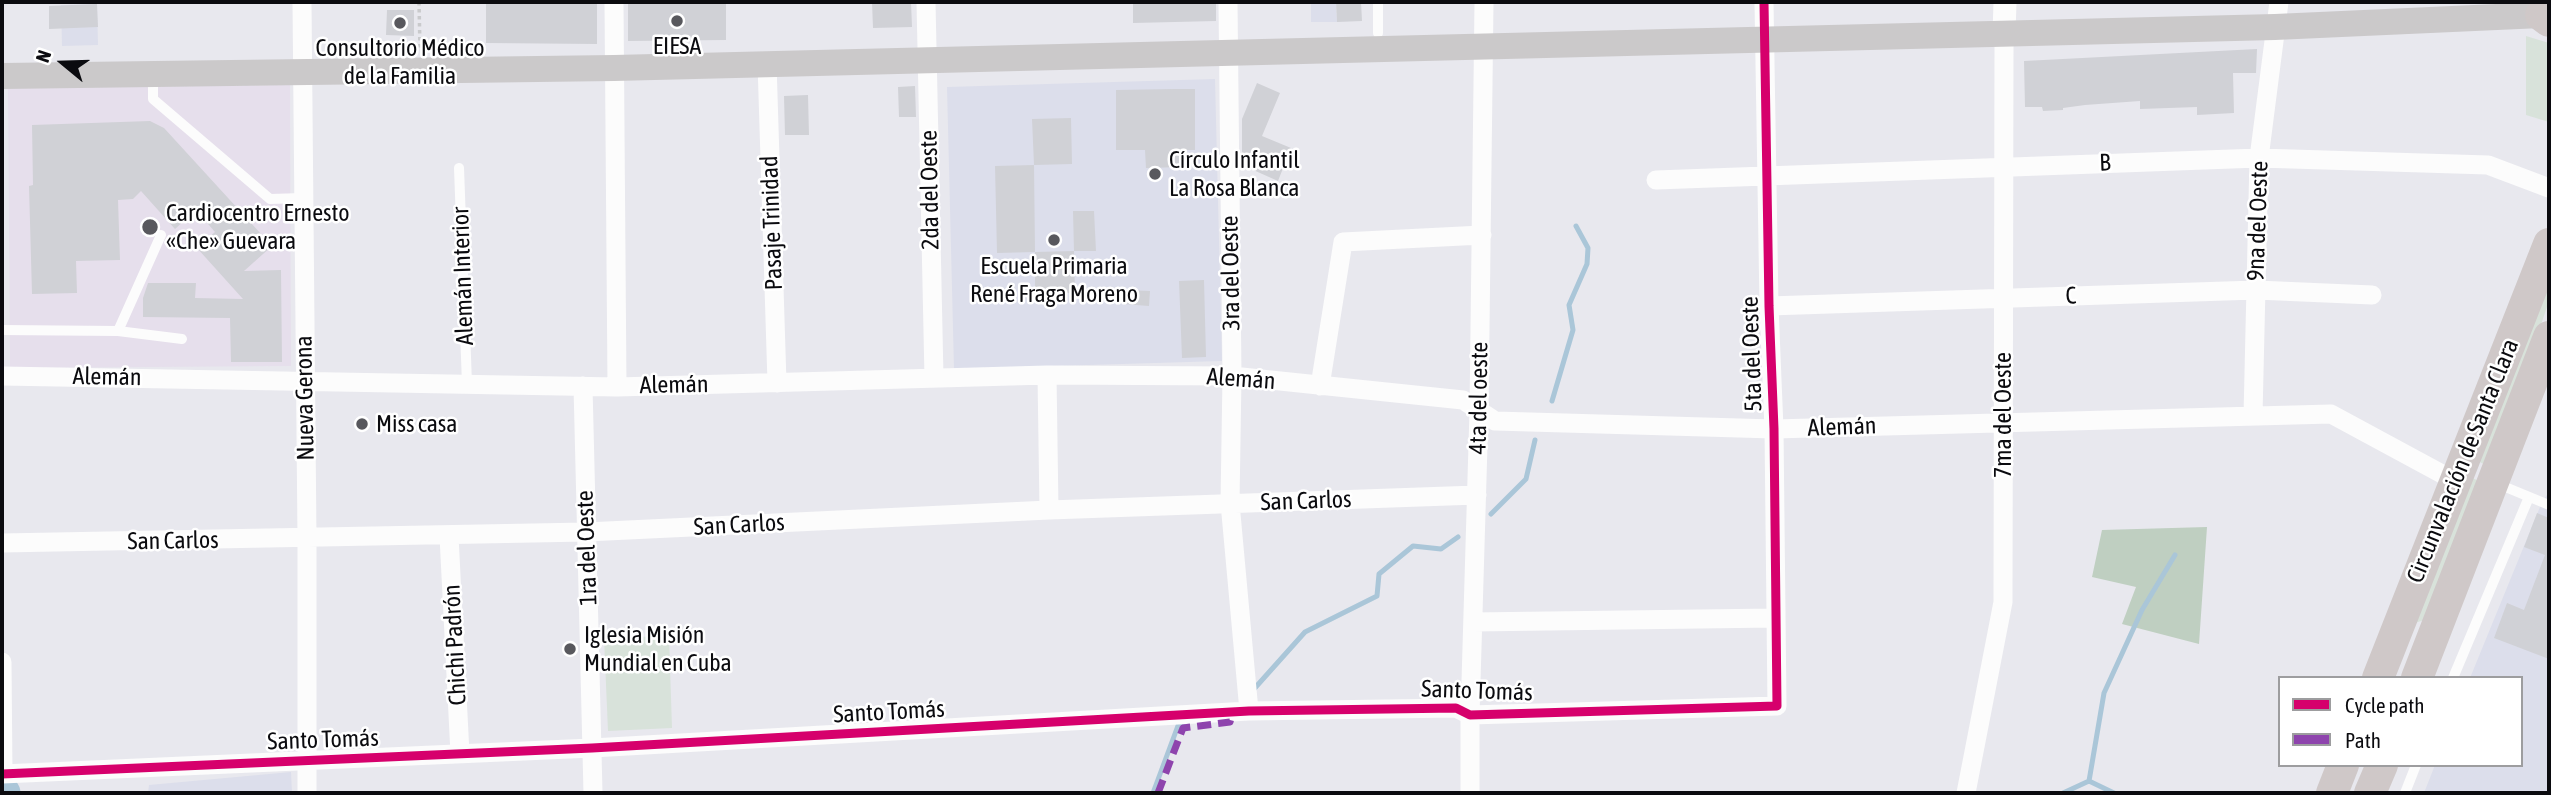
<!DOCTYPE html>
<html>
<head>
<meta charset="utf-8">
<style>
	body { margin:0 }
	#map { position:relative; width:2551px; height:795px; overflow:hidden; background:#e8e8ee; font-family:"Asap Condensed",sans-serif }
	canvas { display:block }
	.frame { position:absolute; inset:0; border:4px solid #0b0b0f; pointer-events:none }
	.legend { position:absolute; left:2278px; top:676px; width:245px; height:91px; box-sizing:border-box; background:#fff; border:2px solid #9d9d9f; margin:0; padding:9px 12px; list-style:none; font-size:21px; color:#0b0b0f }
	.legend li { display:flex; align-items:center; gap:14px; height:35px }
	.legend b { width:35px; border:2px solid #9d9d9f }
	.north { position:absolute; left:28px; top:28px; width:70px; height:70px; -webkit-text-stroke:5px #fff; paint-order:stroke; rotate:289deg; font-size:19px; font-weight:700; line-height:28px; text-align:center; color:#0b0b0f }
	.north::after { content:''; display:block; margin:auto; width:24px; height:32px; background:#0b0b0f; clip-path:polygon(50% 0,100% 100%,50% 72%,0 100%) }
</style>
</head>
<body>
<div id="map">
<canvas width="2551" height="795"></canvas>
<div class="frame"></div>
<ul class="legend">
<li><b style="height:9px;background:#d6006c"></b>Cycle path</li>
<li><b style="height:9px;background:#8e44ad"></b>Path</li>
</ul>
<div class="north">N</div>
</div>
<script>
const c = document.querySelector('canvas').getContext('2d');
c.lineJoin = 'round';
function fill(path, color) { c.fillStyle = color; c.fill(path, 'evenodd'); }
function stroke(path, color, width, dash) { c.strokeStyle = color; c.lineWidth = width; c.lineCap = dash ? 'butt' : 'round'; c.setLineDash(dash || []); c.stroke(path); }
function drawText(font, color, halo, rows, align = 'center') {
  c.font = font + ' "Asap Condensed",sans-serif'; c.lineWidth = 5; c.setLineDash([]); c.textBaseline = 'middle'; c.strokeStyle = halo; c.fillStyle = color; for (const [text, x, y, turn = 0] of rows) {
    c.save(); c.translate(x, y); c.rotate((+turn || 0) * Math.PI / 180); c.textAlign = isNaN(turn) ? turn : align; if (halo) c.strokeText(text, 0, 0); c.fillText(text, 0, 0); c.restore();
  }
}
const built = new Path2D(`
	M1311,2h25l1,20h-26z
	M97,4l1,41 -36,1 -1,-41z
	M1215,79l7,282 -268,8 -7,-282z
	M2549,492v301h-125l11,-28h86v-87h-51l72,-176z
	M291,772l1,21h-144l1,-8z`);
const medical = new Path2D(`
	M290,85l1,281 -281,2 -2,-280z`);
const green = new Path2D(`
	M2526,36l23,7v79l-23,-7z
	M2549,284v17l-17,50 -45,115 -9,-5z
	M2470,477l9,4 -55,139 -12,4z
	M669,636l3,92 -64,3 -4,-93z`);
const forest = new Path2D(`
	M2207,527l-8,117 -77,-20 14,-37 -44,-10 10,-47z`);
const stream = new Path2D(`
	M1552,401l21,-71 -4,-25 18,-41 1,-16 -12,-22
	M1491,514l35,-35 9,-39
	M1254,689l51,-57 72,-36 2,-22 34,-28 28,3 17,-12
	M2089,781l25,12
	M1153,793l26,-70h4
	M2063,793l26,-12 15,-88 38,-83 33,-55`);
const river = new Path2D(`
	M2,790l2,3`);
const building = new Path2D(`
	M486,2h111v42l-111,-1z
	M628,2h98v38l-98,1z
	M872,2h39l1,25 -39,1z
	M1133,2h83v19l-83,2z
	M1336,2h25l1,19 -25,1z
	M97,4l1,23 -49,2v-23z
	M387,10h27v26l-28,-1z
	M2257,49l-1,24h-23l1,40 -37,2v-8l-57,2v-8l-55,4 -22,3v2l-20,1 -1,-4h-17l-1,-46z
	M1257,83l23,10 -18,43 29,12 -13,33 -36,-16v-46z
	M915,86l1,31h-17l-1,-30z
	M1174,89h21v61h-12v17l-37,1 -1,-18h-29v-60z
	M808,95l1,40h-24l-1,-39z
	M1071,118l1,46 -38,1 1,87 39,-1 -1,-40h21l2,40h-22l1,42h-40v-41l-38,1 -2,-87 39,-1 -2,-46z
	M150,121l14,7 108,118 -28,25 37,-1 1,92h-51l-1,-44 -87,-1v-19l5,-15h48l-1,15 48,1 -46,-51 18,-16 -19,-22 -21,19 -34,-38 -8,8 -15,1 2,60 -44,1 1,32 -45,1 -3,-108 4,-1 -1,-60z
	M1204,280l2,77 -24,1 -3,-77z
	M1124,290l26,1 -1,15 -26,-2z
	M2537,513l12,5v141l-55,-21 13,-35 17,7 21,-55 -21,-8z`);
const path = new Path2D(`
	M419,2l1,47`);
const service = new Path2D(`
	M1378,2v31
	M153,75v24l117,100 33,-1
	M459,168l8,216
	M2,330l116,1 43,-96
	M118,331l64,8
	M2498,484l51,21
	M2453,678l76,-181
	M2405,793l11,-28`);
const minor = new Path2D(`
	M302,2l5,537v254
	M614,2l3,385
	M926,2l8,376
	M1228,2l4,374 -2,127 19,208
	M767,63l10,320
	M1656,180l603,-22 229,7 61,23
	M1769,306l487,-16 116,5
	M1047,375l2,135
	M2,376l615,11 430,-12 185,1 231,24 32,21 279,8 557,-15 124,67
	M583,386l10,407
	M1320,386l23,-144 139,-7
	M2253,416l6,-258 20,-156
	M449,536l11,218
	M2,543l584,-11 463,-22 428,-15
	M1473,622l302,-4
	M2,662l1,112
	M2,774l590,-26 657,-37 207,-3 14,7 307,-9 -3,-277 -5,-123 -5,-304
	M1470,793v-78l9,-304 5,-409
	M1966,793l37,-191 1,-568`);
const tertiary = new Path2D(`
	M2004,34l1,-32`);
const secondary = new Path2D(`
	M2,76l612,-8 1661,-41 266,-12 8,3`);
const trunk = new Path2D(`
	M2541,15l8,6
	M2378,678l171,-434
	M2417,678l132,-341
	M2332,793l11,-28
	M2370,793l12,-28`);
const quiet = new Path2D(`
	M1158,793l25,-65 47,-6 3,-11`);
const cycleway = new Path2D(`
	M2,774l590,-26 657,-37 207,-3 14,7 307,-9 -3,-277 -5,-123 -5,-304`);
const markers = [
	[677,21,7,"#58585d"],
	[400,23,7,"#58585d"],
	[1155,174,7,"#58585d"],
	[150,227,9,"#58585d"],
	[1054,240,7,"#58585d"],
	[362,424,7,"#58585d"],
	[570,649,7,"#58585d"]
];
const poiNames = [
	["EIESA",677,46,"center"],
	["Consultorio Médico",400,48,"center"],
	["de la Familia",400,76,"center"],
	["Círculo Infantil",1169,160],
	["La Rosa Blanca",1169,188],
	["Cardiocentro Ernesto",166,213],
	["«Che» Guevara",166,241],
	["Escuela Primaria",1054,266,"center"],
	["René Fraga Moreno",1054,294,"center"],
	["Miss casa",376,424],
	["Iglesia Misión",584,635],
	["Mundial en Cuba",584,663]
];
const streetNames = [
	["B",2105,163,-2],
	["2da del Oeste",930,190,-91],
	["9na del Oeste",2258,221,-88],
	["Pasaje Trinidad",772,223,-92],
	["3ra del Oeste",1231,273,-91],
	["Alemán Interior",463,276,-92],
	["C",2071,296,-2],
	["5ta del Oeste",1752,354,-92],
	["Alemán",107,377,1],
	["Alemán",1241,379,4],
	["Alemán",674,385,-1],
	["Nueva Gerona",305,398,-91],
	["4ta del oeste",1479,398,-89],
	["7ma del Oeste",2003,415,-90],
	["Alemán",1842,427,-2],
	["Circunvalación de Santa Clara",2463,461,-68],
	["San Carlos",1306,501,-2],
	["San Carlos",739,525,-3],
	["San Carlos",173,541,-1],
	["1ra del Oeste",587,548,-92],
	["Chichi Padrón",455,645,-93],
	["Santo Tomás",1477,691,2],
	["Santo Tomás",889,712,-3],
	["Santo Tomás",323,740,-2]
];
fill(built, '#dcdeeb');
fill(medical, '#e6dfec');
fill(green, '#d8e2da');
fill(forest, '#bfcfc1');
stroke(stream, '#aac6d8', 5);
stroke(river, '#aac6d8', 33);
fill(building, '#d0d1d6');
stroke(path, '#c9cacc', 3.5, [3.5, 3.5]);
stroke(service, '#fcfcfc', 10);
stroke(minor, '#fcfcfc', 19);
stroke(tertiary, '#fcfcfc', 23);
stroke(secondary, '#cbc9ca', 26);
stroke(trunk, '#cfc8c8', 32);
stroke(quiet, '#8e44ad', 7, [14, 7]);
stroke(cycleway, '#d6006c', 9);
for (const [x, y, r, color] of markers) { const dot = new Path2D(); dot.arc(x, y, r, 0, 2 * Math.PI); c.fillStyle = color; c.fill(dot); stroke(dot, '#fff', 2.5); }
drawText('24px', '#0b0b0f', '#fff', poiNames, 'left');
drawText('24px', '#0b0b0f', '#fff', streetNames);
</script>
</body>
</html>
